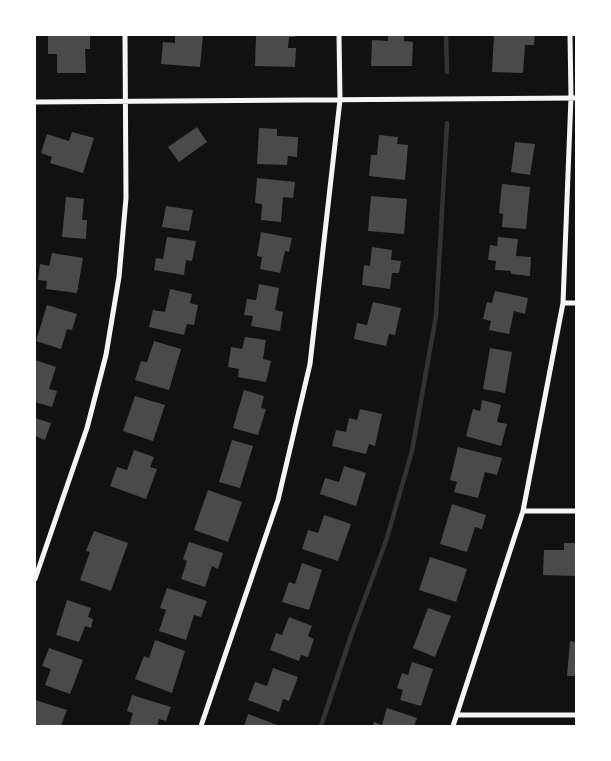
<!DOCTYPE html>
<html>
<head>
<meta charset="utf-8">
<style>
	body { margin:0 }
	#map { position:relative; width:611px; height:761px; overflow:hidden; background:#111; font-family:"Varela Round",sans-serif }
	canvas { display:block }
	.frame { position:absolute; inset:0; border:36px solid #fff; pointer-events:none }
</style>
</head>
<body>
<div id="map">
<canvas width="611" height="761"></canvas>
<div class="frame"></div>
</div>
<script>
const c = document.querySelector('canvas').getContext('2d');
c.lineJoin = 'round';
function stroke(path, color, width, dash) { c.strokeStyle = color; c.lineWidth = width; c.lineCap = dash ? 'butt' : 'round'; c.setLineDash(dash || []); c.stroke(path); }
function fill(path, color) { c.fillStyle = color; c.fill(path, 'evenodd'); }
const stream = new Path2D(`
	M446,35l1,37
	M321,726l31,-93 34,-92 26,-90 24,-135 11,-193`);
const building = new Path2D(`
	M48,35h42v14h-5l1,24h-29v-19h-9z
	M175,35h28l-3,32 -39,-3 2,-22 12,1z
	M256,35h39v2h-6l-1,11h8l-1,19 -40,-1z
	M388,35h16v6l9,1 -1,24h-41l1,-26 16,1z
	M494,35h41l-1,10h-9l-2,28 -31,-1z
	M197,127l10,15 -28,20 -11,-15z
	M259,128l18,1v7l21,1 -1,20 -9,-1 -1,9 -30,-1z
	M72,132l22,6 -11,35 -33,-10 2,-6 -11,-4 6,-19 22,7z
	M379,135l19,2 -1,7 11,1 -3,35 -36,-4 2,-21h6z
	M515,142l20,2 -5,31 -19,-3z
	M257,178l38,4 -2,16 -10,-1 -2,25 -20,-2 1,-16 -7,-1z
	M502,184l28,3 -4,42 -24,-2 1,-13 -4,-1z
	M371,196l36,3 -3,35 -36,-3z
	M66,197l18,2 -2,21h5l-1,19 -24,-2z
	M166,206l27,4 -4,21 -27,-4z
	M261,232l31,6 -3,14 -4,-1 -5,22 -20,-4 2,-12 -5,-1z
	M167,237l29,4 -4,20 -6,-1 -2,15 -30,-5 2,-12 7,1z
	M498,237l20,2 -2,17 15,1 -1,19 -19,-2v-3l-16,-1 1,-9 -8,-1 2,-15 7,1z
	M372,247l20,3 -1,10 10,1 -2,12h-7l-2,16 -28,-4 2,-20 6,1z
	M52,253l31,5 -6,35 -31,-4 1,-8 -9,-1 2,-16 9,2z
	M259,284l20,4 -4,22 8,2 -3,19 -29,-5 2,-10 -9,-1 3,-16 9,1z
	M170,289l22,5 -2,9 8,2 -4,20 -7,-1 -3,11 -35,-8 4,-17 12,2z
	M495,291l33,7 -3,16 -11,-3 -5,23 -20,-4 2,-9 -8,-2 4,-17 5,1z
	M373,302l28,6 -6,27 -6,-1 -3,12 -32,-7 3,-16 10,2z
	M47,305l30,9 -5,16 -5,-1 -6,20 -25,-8z
	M245,337l21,3 -3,19 8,2 -5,21 -28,-5 1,-8 -11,-2 3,-20 11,2z
	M154,341l27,8 -12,41 -34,-10 6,-19 6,1z
	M490,348l22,4 -7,41 -22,-4z
	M35,360l21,7 -7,22 8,2 -5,16 -17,-5z
	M244,390l20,6 -3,12 5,1 -8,26 -25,-7z
	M135,396l30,9 -12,36 -30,-10z
	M482,400l19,5 -4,17 10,2 -6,22 -35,-10 7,-27 7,2z
	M360,409l22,5 -7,32 -6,-2 -3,10 -34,-8 4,-16 10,2 3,-14 8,2z
	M35,418l16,5 -6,17 -10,-4z
	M232,440l21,6 -13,42 -21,-6z
	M458,447l44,11 -5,17 -12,-3 -7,26 -24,-6 3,-10 -7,-2z
	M134,450l20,7 -4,10 7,2 -11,30 -36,-13 7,-19 10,3z
	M344,466l22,7 -10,33 -36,-12 5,-16 14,4z
	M208,490l34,12 -14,40 -34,-12z
	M452,504l34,11 -4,14 -7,-2 -8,25 -27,-8z
	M324,515l27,9 -13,37 -36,-12 6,-19 10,3z
	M94,531l34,12 -17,48 -31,-11 10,-28 -4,-1z
	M189,542l34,11 -5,16 -6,-3 -7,21 -24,-8 6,-18 -4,-2z
	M564,543h12v33l-33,-1 1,-25h20z
	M430,557l37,12 -11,33 -37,-12z
	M302,563l20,7 -13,40 -27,-8 7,-20 6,2z
	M167,588l40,13 -6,16 -7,-2 -8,25 -27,-9 7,-21 -6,-2z
	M67,600l24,8 -3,9 5,2 -2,9 -6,-2 -6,16 -23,-7z
	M428,608l23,8 -16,41 -22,-9z
	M289,617l23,9 -4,10 6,3 -6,18 -7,-2 -2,6 -29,-11 6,-17 6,2z
	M155,640l30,11 -13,42 -37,-14 9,-23 5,2z
	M570,641l6,1v34h-9z
	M49,648l34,12 -13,34 -25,-9 6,-16 -9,-3z
	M412,662l21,7 -12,37 -21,-6 3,-10 -6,-2 5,-15 6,2z
	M273,668l25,9 -9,24 -6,-2 -4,13 -31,-12 7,-18 12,4z
	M132,695l39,12 -5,14 -7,-2 -2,7h-28l4,-13 -6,-2z
	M35,700l32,10 -6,16h-26z
	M387,708l30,10 -3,8h-41l1,-4 8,3z
	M248,714l32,12h-36z`);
const minor = new Path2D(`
	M35,102l541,-4
	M563,303h13
	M523,511h53
	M35,579l52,-151 19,-73 13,-78 7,-79 -1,-163
	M457,715h119
	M201,726l77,-226 32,-136 30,-264 -1,-65
	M453,726l70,-215 40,-208 8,-206 -1,-62`);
stroke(stream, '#333', 4.5);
fill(building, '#4a4a4a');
stroke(minor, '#f5f5f5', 5);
</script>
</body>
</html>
